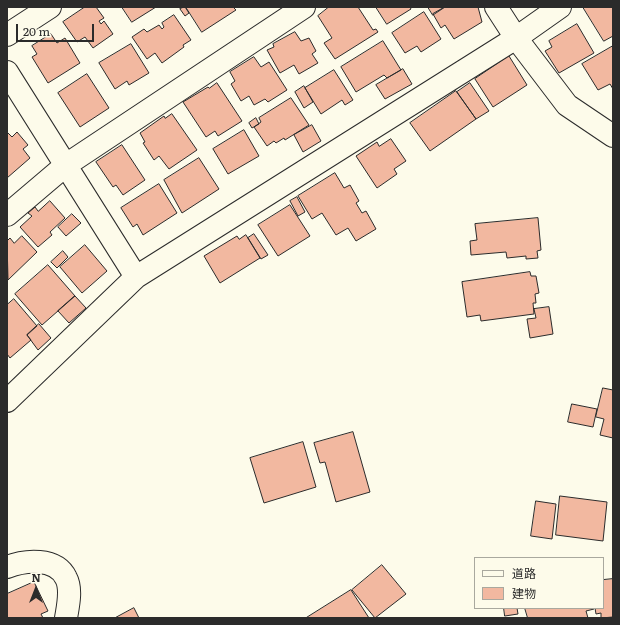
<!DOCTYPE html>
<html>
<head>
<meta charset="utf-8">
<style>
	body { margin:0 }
	#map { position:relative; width:620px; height:625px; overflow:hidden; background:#fdfbea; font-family:Literata,"Noto Sans JP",serif }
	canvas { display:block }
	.frame { position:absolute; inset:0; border:8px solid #2b2b2b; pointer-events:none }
	.legend { position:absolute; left:474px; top:557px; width:130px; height:52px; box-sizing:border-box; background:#fdfbea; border:1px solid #a9a89e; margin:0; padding:5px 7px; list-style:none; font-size:12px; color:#2b2b2b }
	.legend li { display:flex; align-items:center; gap:8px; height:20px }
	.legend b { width:20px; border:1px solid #a9a89e }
	.north { position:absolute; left:16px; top:569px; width:40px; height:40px; -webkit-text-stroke:3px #fdfbea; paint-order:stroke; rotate:0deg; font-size:11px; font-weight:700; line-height:16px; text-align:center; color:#2b2b2b }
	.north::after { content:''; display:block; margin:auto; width:14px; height:18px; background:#2b2b2b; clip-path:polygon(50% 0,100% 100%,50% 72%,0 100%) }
	.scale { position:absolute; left:16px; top:24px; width:78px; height:18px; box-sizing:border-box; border:2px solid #2b2b2b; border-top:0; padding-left:5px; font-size:12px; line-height:14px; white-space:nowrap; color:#2b2b2b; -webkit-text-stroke:3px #fdfbea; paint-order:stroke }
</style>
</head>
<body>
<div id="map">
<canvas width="620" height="625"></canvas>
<div class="frame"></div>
<ul class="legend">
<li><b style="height:5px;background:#fdfbea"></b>道路</li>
<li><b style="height:11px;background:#f2b8a0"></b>建物</li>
</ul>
<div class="north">N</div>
<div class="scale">20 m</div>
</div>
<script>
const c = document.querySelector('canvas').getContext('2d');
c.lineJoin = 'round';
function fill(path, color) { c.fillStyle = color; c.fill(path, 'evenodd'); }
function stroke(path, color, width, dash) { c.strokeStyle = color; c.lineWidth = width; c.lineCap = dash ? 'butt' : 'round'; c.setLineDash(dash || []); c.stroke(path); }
const building = new Path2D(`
	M85,7h11l8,11 -5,3 2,3 3,-3 9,13 -20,14 -8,-11 -8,5 -14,-20z
	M122,7h34l-24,15z
	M185,7l4,6 -4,3 -5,-7z
	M186,7h47l3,3 -34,22z
	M329,7h29l15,23 3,-1 2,3 -43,27 -11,-16 8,-5 -14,-22z
	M376,7h34l1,2 -24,15z
	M428,7h17l-12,8z
	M445,7h33l4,15 -28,17 -9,-14 -4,3 -8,-14z
	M583,7h30v29l-9,5z
	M424,12l17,27 -20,13 -4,-6 -12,7 -13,-20z
	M174,15l17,25 -8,5 1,2 -22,16 -7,-10 -8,6 -15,-22 12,-8 3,3 12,-7 3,4 2,-2 -2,-4z
	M577,24l17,29 -35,20 -14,-22 7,-4 -3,-6z
	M295,32l6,9 8,-3 7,13 -4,3 6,9 -19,11 -5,-9 -14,8 -13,-23 7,-3 -1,-3z
	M51,34l6,9 8,-5 15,25 -32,20 -16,-26 5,-3 -5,-8z
	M383,41l18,29 -14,8 -3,-3 -28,17 -15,-25z
	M131,44l18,29 -20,12 -2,-4 -12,8 -16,-26z
	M613,46v43l-3,-5 -12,6 -16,-26z
	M509,56l18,29 -34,22 -18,-28z
	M254,57l7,10 8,-5 18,28 -19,12 -3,-3 -11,6 -5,-9 -8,5 -10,-17 4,-3 -5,-9z
	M403,69l9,15 -27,15 -9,-14z
	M334,70l19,30 -8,5 -3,-5 -21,14 -16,-26z
	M87,74l22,34 -29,19 -22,-34z
	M217,83l25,38 -24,15 -3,-5 -9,6 -23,-35 25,-15 1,1z
	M470,83l19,28 -13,8 -19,-27z
	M304,86l9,16 -9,6 -9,-16z
	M456,91l20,28 -46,32 -20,-28z
	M291,98l18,27 -24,15 -1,-2 -8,5 -2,-2 -7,5 -13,-19 7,-5 -2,-4z
	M172,114l25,36 -28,19 -10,-13 -5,4 -11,-17 2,-1 -5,-9 24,-17 1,2z
	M256,118l3,6 -7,4 -3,-5z
	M312,125l9,16 -18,11 -9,-17z
	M244,130l15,26 -31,18 -15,-25z
	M7,132l5,5 5,-5 11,13 -5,4 7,9 -23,20z
	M391,139l15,22 -12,8 3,5 -20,14 -21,-32 21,-14 2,4z
	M122,145l23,35 -22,15 -7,-10 -3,2 -17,-25z
	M199,158l20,31 -37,24 -18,-33z
	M335,173l9,15 6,-3 9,16 -3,2 6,10 4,-2 10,18 -20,12 -8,-13 -12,7 -14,-22 -10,6 -14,-23z
	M159,184l18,29 -34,22 -6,-11 -4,3 -12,-19z
	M297,197l8,15 -7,4 -8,-15z
	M50,201l15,17 -15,14 2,3 -14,12 -18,-20 12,-11 -4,-3 7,-6 3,4z
	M290,205l20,31 -32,20 -20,-31z
	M72,214l9,9 -15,13 -8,-9z
	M538,218l3,32 -4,1 1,7 -12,1v-3l-19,2 -1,-6 -35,3 -1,-14 7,-1 -2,-16z
	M254,234l14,21 -7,4 -13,-21z
	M246,235l14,23 -40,25 -16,-27 33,-20 2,3z
	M22,236l15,16 -29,28 -1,-39 3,-3 4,5z
	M85,245l22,26 -25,22 -22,-26z
	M63,251l5,6 -11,11 -6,-6z
	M48,265l27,31 -33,29 -27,-31z
	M530,272l1,4h5l3,17 -4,1 1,9h-3l1,11 -53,7 -1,-6 -13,2 -5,-35z
	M75,296l11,12 -17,15 -11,-12z
	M14,299l23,27 -10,9 4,5 -21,18 -3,-4v-49z
	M549,307l4,27 -23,4 -3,-19 9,-1 -2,-9z
	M39,324l12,14 -13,12 -11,-15z
	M603,388l10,2v48l-13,-3 4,-16 -8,-2z
	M572,404l25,5 -4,18 -25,-5z
	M353,432l17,60 -34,10 -11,-40 -5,1 -6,-20z
	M303,442l13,45 -52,16 -14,-45z
	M560,496l47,6 -4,39 -47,-6z
	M536,501l20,3 -4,35 -21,-3z
	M382,565l24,29 -31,24 -23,-28z
	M613,579v38l-12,1v-5l-5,1 -1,-6h8v-28z
	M34,582l14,29 -7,3 2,4h-36v-24z
	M351,590l18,28h-63z
	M134,608l5,10h-24z
	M504,608h13l1,6 -13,2z
	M525,608h68l1,1 -8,2 2,7h-60z`);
const street = new Path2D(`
	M496,7l20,31 51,67 46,31
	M7,35l43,-28
	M7,72l129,205
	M7,215l59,-50 238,-158
	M7,401l129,-124 380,-239 44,-31`);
const secondary = new Path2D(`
	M7,567c18,-7 49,-10 59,11 6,11 2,28 0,40`);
fill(building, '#f2b8a0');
stroke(building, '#2b2b2b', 1);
stroke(street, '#2b2b2b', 24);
stroke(secondary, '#2b2b2b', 24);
stroke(street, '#fdfbea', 22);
stroke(secondary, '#fdfbea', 22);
</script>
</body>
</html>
